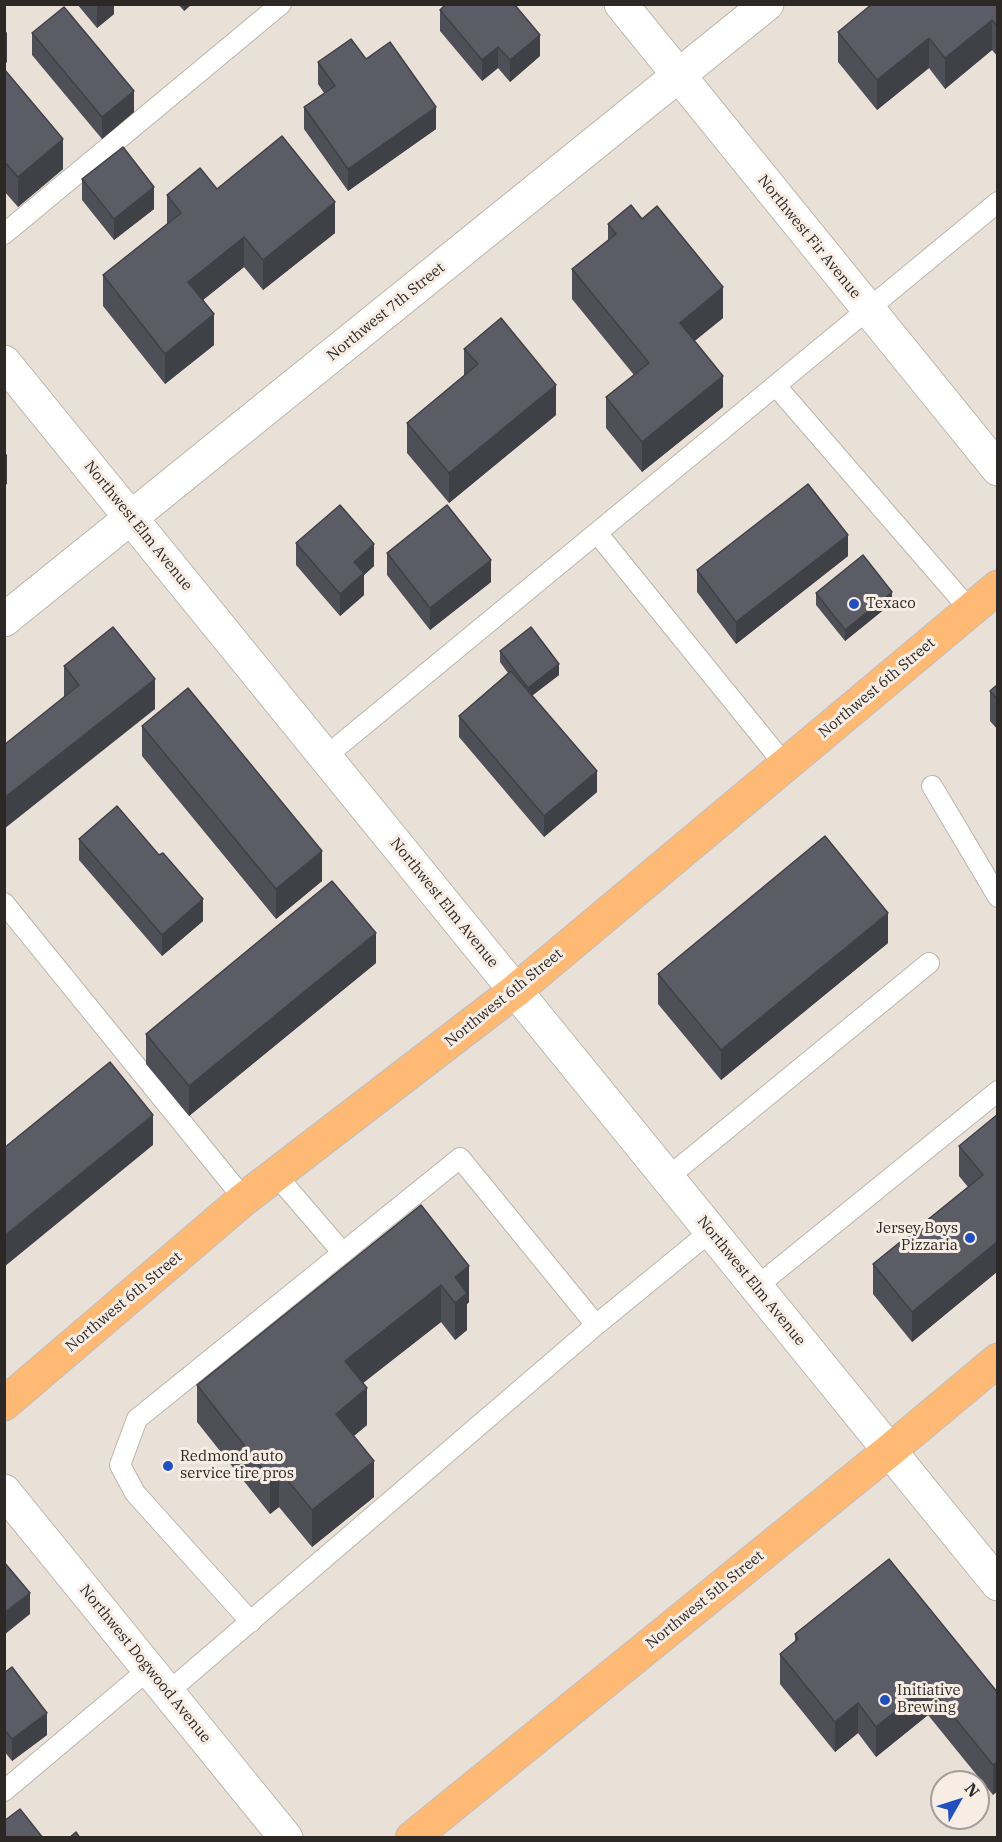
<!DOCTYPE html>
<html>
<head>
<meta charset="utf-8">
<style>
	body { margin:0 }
	#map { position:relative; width:1002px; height:1842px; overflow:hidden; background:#e9e0d7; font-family:"IBM Plex Serif",serif }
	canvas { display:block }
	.frame { position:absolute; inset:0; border:6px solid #2b2825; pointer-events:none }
	.north { position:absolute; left:930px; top:1770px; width:60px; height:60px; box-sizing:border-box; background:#f7ede4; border:2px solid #a59e98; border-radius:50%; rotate:51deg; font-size:16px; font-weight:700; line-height:24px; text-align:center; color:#2b2825 }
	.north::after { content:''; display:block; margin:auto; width:21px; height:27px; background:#2150be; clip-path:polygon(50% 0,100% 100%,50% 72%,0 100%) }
</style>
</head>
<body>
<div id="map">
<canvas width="1002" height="1842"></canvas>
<div class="frame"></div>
<div class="north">N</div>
</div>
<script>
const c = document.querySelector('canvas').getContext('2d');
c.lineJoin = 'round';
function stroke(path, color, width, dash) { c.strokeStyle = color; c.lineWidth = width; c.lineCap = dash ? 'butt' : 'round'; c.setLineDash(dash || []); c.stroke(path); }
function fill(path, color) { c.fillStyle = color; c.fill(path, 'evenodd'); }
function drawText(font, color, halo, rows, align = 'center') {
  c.font = font + ' "IBM Plex Serif",serif'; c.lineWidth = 6; c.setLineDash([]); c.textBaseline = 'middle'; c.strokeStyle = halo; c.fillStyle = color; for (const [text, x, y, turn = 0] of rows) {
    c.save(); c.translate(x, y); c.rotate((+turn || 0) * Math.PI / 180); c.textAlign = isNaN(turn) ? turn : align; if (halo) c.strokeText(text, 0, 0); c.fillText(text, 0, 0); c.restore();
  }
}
const service = new Path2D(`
	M4,234l277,-230
	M776,386l194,224
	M597,533l188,232
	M325,757l673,-555
	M932,786l66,111
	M4,903l240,296
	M276,1175l67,78
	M667,1178l262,-215
	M756,1287l242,-196
	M251,1622l-116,-129 -15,-28 17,-46 323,-261 136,167
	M168,1692l428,-367 115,-94
	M4,1791l145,-122`);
const minor = new Path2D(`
	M621,4l377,465
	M4,362l994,1222
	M4,620l763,-616
	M4,1491l282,347`);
const primary = new Path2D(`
	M4,1404l240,-205 271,-208 483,-404
	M412,1838l477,-387 109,-91`);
const wall = new Path2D(`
	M77,4h37v10l-17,14z
	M178,4h14l-8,7z
	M998,4v53l-6,-7 -47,39 -16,-21 -52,42 -39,-48v-30z
	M440,10l100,46 -30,26 -12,-14 -16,13 -42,-50z
	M32,33l102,79 -32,27 -70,-84z
	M366,59l70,70 -88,62 -44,-62v-22l20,-14 -6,-9v-22z
	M4,69l59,100 -45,38 -14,-16z
	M82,179l72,30 -40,31 -32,-40z
	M217,189l118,44 -72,57 -19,-23 -41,33 11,45 -49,39 -62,-78v-31l64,-51v-29z
	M608,224l115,94 -29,23 29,66 -81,65 -36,-44v-31l28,-22 -62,-76v-30l36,-29z
	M464,349l92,66 -107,88 -42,-50v-30l57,-47z
	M296,543l78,23 -10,9v20l-24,21 -44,-51z
	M387,553l104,29 -61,48 -43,-55z
	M848,556l-112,88 -39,-52v-22z
	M816,593l76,10 -47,38 -29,-36z
	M500,651l59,24 -27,20 65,97 -53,45 -85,-100v-21l49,-43 -8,-11z
	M64,666l91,43 -91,-12z
	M998,684v46l-8,-9v-30z
	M142,726l180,155 -46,38 -134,-163z
	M79,839l80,16 44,66 -41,35 -83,-96z
	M888,943l-167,137 -63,-76v-30z
	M376,963l-187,153 -43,-52v-30z
	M998,1114v157l-86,71 -39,-48v-30l95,-77 -9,-11v-30z
	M421,1205l48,97 -2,2v26l-12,10 -14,-18 -78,61 4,42 -13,11 20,61 -62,50 -33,-40 -9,7 -73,-92v-37z
	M795,1634l203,59 -5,102 -65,-80 -52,42 -18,-24 -23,19 -55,-68v-30l15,-12z
	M4,1673l43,62 -35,26 -8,-10z`);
const shadedWall = new Path2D(`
	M99,4h15v10l-17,14v-21z
	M184,4h8l-8,7z
	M992,20v30l-47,39v-31z
	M7,32v30l-3,3v-31z
	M540,35v21l-30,26v-22z
	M929,38v30l-52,42v-30z
	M498,47v21l-16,13v-21z
	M134,91v21l-32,27v-22z
	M436,107v22l-88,62v-22z
	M63,139v30l-45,38v-30z
	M154,187v22l-40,31v-21z
	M335,202v31l-72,57v-30z
	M244,237v30l-56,45v-30z
	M723,287v31l-43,35v-30z
	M214,314v31l-49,39v-30z
	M723,376v31l-81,65v-30z
	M556,385v30l-107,88v-30z
	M7,454v30l-3,2v-30z
	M848,535v21l-112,88v-22z
	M374,544v22l-10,9v20l-24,21v-22l14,-32z
	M491,560v22l-61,48v-22z
	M892,592v11l-47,38v-11z
	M559,664v11l-31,24v-11z
	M155,679v30l-151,120v-31z
	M597,771v21l-53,45v-21z
	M322,851v30l-46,38v-30z
	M203,899v22l-41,35v-21z
	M888,913v30l-167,137v-30z
	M376,933v30l-187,153v-30z
	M153,1115v30l-149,122v-31z
	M998,1241v30l-86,71v-30z
	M469,1266v36l-2,2v26l-12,10v-63z
	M441,1285v37l-96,75v-36z
	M367,1388v37l-31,25v-36z
	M374,1461v36l-62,50v-37z
	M279,1470v37l-9,7v-36z
	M30,1593v21l-26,21v-22z
	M928,1685v30l-52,42v-30z
	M858,1703v30l-23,19v-30z
	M47,1713v22l-35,26v-22z
	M998,1761v30l-5,4v-30z`);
const building = new Path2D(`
	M446,4h68l26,31 -30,25 -12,-13 -16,13 -42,-50z
	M872,4h126v23l-6,-7 -47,38 -16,-20 -52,42 -39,-48z
	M64,7l70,84 -32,26 -70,-84z
	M351,39l15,20 24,-17 46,65 -88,62 -44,-62 31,-21 -17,-24z
	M4,69l59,70 -45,38 -14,-16z
	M282,136l53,66 -72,58 -19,-23 -56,45 26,32 -49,40 -62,-79 78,-62 -14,-18 33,-27 17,21z
	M123,147l31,40 -40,32 -32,-40z
	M631,205l11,14 15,-13 66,81 -43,36 43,53 -81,66 -36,-45 43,-34 -77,-94 44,-35 -8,-10z
	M501,318l55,67 -107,88 -42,-50 71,-59 -14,-15z
	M808,484l40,51 -112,87 -39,-52z
	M340,505l34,39 -20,18 10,11 -24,21 -44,-51z
	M447,505l44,55 -61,48 -43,-55z
	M863,555l29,37 -47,38 -29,-37z
	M113,627l42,52 -151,119v-53l75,-60 -15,-19z
	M531,627l28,37 -31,24 -28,-37z
	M511,671l86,100 -53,45 -85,-100z
	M998,684v16l-8,-9z
	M188,688l134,163 -46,38 -134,-163z
	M117,806l42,49 4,-2 40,46 -41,36 -83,-96z
	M825,836l63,77 -167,137 -63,-76z
	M332,881l44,52 -187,153 -43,-52z
	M110,1062l43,53 -149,121v-88z
	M998,1114v127l-86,71 -39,-48 110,-89 -24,-29z
	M421,1205l48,61 -14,11 12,16 -12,10 -14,-18 -96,76 22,27 -31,26 38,47 -62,49 -33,-40 -9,8 -73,-93z
	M889,1559l109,134v68l-5,4 -65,-80 -52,42 -18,-24 -23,19 -55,-68 18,-15 -3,-5z
	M4,1562l26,31 -26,20z
	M12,1667l35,46 -35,26 -8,-10v-56z
	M20,1809l23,29h-39v-17z
	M76,1832l4,6h-11z`);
const markers = [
	[854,604,6,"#2150be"],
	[970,1238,6,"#2150be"],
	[168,1466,6,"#2150be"],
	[885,1700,6,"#2150be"]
];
const streetNames = [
	["Northwest Fir Avenue",809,237,51],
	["Northwest 7th Street",386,312,-39],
	["Northwest Elm Avenue",138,526,51],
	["Northwest 6th Street",877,688,-40],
	["Northwest Elm Avenue",444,903,51],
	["Northwest 6th Street",504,998,-39],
	["Northwest Elm Avenue",751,1281,51],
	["Northwest 6th Street",124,1302,-40],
	["Northwest 5th Street",705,1600,-39],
	["Northwest Dogwood Avenue",145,1664,51]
];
const poiNames = [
	["Texaco",866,604],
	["Jersey Boys",958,1229,"right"],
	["Pizzaria",958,1246,"right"],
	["Redmond auto",180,1457],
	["service tire pros",180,1474],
	["Initiative",897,1691],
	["Brewing",897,1708]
];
stroke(service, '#bdb4ab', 22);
stroke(minor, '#bdb4ab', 35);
stroke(primary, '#bfbebe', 35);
stroke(service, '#fff', 20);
stroke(minor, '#fff', 33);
stroke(primary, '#feba74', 33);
fill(wall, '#4f4f58');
fill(shadedWall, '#404047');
fill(building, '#5c5c66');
stroke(building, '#404047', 1.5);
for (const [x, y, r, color] of markers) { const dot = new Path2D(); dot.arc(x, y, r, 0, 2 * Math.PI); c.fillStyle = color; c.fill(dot); stroke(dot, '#f7ede4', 2); }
drawText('15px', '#2b2825', '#f7ede4', streetNames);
drawText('15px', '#2b2825', '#f7ede4', poiNames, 'left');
</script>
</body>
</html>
